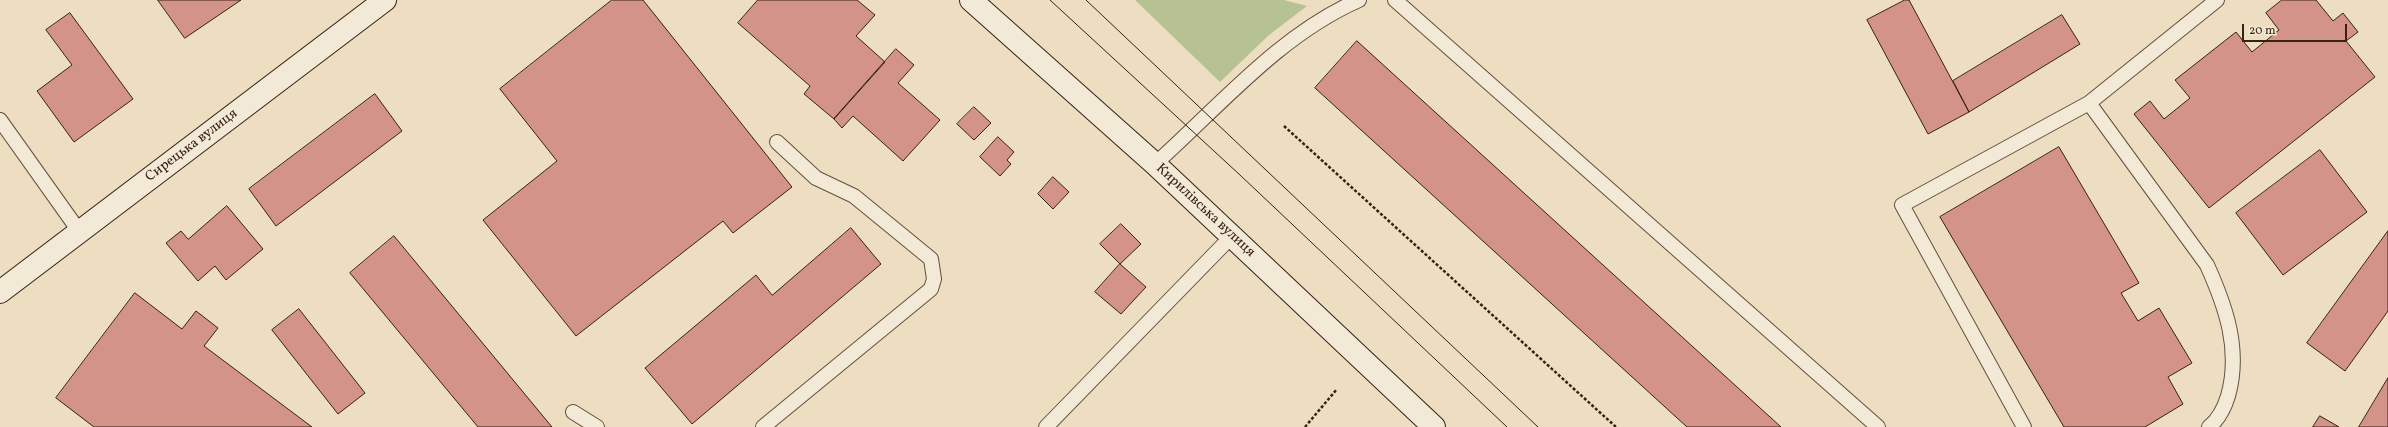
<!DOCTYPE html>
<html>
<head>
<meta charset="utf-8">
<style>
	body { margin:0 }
	#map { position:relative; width:2388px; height:427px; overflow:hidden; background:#edddc1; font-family:Vollkorn,serif }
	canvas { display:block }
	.scale { position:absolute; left:2242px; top:24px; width:105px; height:18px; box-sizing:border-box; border:2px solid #382013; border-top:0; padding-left:5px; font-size:12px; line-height:14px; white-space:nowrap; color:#382013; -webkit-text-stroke:3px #f3e9d7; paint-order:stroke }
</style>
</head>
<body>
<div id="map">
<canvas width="2388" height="427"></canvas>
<div class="scale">20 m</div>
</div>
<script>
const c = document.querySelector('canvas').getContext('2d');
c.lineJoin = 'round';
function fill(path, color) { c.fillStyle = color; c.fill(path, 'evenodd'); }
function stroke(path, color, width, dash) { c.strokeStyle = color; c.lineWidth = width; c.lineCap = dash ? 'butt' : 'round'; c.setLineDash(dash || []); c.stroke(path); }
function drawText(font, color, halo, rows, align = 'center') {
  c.font = font + ' Vollkorn,serif'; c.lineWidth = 3.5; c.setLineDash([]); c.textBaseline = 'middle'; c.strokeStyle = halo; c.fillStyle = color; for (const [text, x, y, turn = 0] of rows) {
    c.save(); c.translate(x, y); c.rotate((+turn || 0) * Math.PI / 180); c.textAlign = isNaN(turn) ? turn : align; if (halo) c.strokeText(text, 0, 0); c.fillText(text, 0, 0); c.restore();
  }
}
const green = new Path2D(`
	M1135,0h149l23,6 -38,29 -49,47z`);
const building = new Path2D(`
	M158,0h83l-56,38z
	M612,0h31l149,187 -59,46 -10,-12 -147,115 -93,-116 74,-59 -57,-72z
	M758,0h99l18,15 -19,21 29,26 -51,57 -30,-25 6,-8 -72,-63z
	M1905,0h4l60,112 -41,22 -61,-114z
	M2282,0h34l17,21 10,-8 15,19 -12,9 29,36 -166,131 -75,-94 16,-13 14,18 26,-21 -15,-18 61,-48 16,20 27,-22 -13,-17z
	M70,13l63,86 -59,43 -37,-51 35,-26 -26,-35z
	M2062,15l18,29 -111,68 -16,-31z
	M1357,41l424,386h-94l-372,-339z
	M896,49l18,16 -16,18 42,37 -37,41 -50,-45 -11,12 -8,-9z
	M375,94l27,37 -126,95 -27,-37z
	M974,107l17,16 -17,17 -17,-16z
	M998,137l16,15 -7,8 4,4 -11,12 -20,-19z
	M2059,147l80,136 -18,10 17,28 21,-13 33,55 -24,14 15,27 -38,23h-81l-124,-210z
	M2320,150l47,62 -84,63 -47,-62z
	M1053,177l16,15 -16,17 -15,-15z
	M227,206l36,43 -37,31 -11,-14 -17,15 -32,-38 15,-12 7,8z
	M1121,224l20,20 -21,20 -20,-20z
	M851,228l30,36 -189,160 -47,-56 111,-93 16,20z
	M2388,231v80l-43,60 -38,-28z
	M394,236l158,191h-74l-128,-154z
	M1120,264l26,23 -25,27 -26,-22z
	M135,293l47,36 14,-18 22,17 -14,18 108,81h-218l-38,-29z
	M299,309l66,84 -27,21 -66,-84z
	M2388,378v49h-29z
	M2320,416l19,11h-26z`);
const path = new Path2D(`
	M1284,126l332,301
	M1305,427l32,-38`);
const lane = new Path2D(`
	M1395,0l483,427
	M2089,103l118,162c19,42 34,85 21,131 -4,13 -9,23 -19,31
	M0,120l79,111
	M1155,164c64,-57 124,-129 204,-164
	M573,412l24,15
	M763,427l168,-138 3,-10 -3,-20 -77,-63 -38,-18 -39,-36
	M1046,427l186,-191
	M2024,427l-122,-222 187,-102 128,-103`);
const secondary = new Path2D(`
	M971,0l184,164 279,263
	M0,292l385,-292`);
const tram = new Path2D(`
	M1050,0l190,175 267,252
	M1086,0l452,427`);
const streetNames = [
	["Сирецька вулиця",192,146,-37],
	["Кирилівська вулиця",1205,211,43]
];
fill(green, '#b6c294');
fill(building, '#d39388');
stroke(building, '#382013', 1);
stroke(lane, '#654f3e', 16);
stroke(secondary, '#382013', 24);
stroke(path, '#382013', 2.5, [3, 2]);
stroke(lane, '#f3e9d7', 14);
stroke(secondary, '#f3e9d7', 22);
stroke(tram, '#382013', 1);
drawText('14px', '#382013', '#f3e9d7', streetNames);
</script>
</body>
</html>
